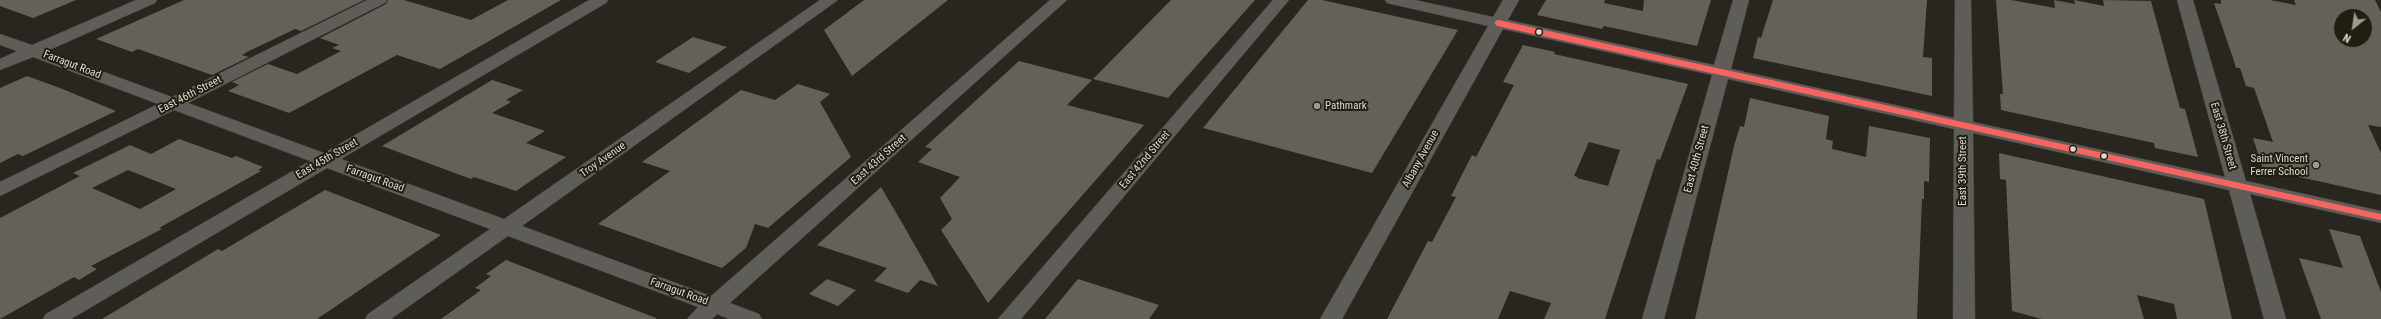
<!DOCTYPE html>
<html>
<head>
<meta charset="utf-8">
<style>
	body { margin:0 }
	#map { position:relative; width:2381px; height:319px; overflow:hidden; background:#28261e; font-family:"Roboto Condensed",sans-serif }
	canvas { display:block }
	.north { position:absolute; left:2333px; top:8px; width:40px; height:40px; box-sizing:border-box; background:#211e11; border:1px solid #6b695e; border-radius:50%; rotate:210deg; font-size:11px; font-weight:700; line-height:16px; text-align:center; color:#dbd9d1 }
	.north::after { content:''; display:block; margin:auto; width:14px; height:18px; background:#9c9a92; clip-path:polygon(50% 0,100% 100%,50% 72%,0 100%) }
</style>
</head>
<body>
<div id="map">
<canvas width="2381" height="319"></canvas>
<div class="north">N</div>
</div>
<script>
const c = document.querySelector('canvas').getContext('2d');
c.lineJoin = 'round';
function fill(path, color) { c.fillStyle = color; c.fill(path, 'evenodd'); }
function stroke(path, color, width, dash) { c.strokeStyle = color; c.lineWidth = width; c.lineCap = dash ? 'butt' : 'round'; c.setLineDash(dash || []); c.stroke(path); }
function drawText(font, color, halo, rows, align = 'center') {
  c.font = font + ' "Roboto Condensed",sans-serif'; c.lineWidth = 4; c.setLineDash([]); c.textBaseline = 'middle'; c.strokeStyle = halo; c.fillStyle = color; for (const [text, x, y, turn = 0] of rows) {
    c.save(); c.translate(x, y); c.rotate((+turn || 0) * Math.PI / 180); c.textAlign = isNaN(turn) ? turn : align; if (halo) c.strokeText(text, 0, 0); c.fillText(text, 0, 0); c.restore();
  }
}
const building = new Path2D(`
	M0,0h76l-43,18 -33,-12z
	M184,0h180l-63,31 -6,-2 -48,23 -5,3 7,2 -37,18 -74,-26 -6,3 -36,-13z
	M388,0h16l67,20 37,-20h53l-121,69 -43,-14 -108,58 -61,-22 11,-6 -7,-3 36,-18 29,10 44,-23 -9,-3 7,-3 -19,-7 66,-34z
	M864,0h84l-96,76 -28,-46z
	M1171,0h84l-87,98 -75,-19z
	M1308,0h14l136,30 -86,143 -169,-45z
	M1546,0h59l-1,3 39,8 1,-11h67l-14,46 -93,-20 -2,3 -65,-14z
	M1773,0h154l-4,57 9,1v38l-179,-38 5,-21 3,1z
	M1996,0h15l44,8 -1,-8 21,4 -1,-4 30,6 -1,-6 48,1 29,107 5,1 13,48 -43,-9 -1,-5 -153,-33 -1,-16h3z
	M2221,0h49l26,5 -2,-5h81l6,12v115l-13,-2 13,28v42l-118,-26 -10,-31 20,4 -19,-54 -8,-2 -6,-18h-4l-3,-10 -19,-55 7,1zM2341,16h24v24h-24z
	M693,37l34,10 -38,26 -34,-11z
	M1523,45l32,7 -1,2 134,30 -28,76 -3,-1 -52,160h-61l7,-16 -41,-12 -12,28h-111l41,-78 4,1 24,-45 -5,-1 21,-41 4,2 38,-72 -11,-3zM1589,142l31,8 -12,36 -31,-8 1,-1 -4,-1z
	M1019,61l73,19 -25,25 77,20 -156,178 -47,-73 11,-11 -12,-21 20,-21 -42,-15 14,-13 -7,-2z
	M27,76l33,12 56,23 -93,45 -5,-2 -18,9v-75z
	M492,80l31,10 -17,10 5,2 -19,11 53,18 -19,12 40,14 -50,34 -42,-14 -3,2 -89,-33z
	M798,84l32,10 -10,8 31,55 -83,71 -13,-4 -9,24 -24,20 -124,-44 72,-53 -28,-9 99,-72 34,10z
	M1750,98l79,18 -3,23 7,2 -1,8 34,8 3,-31 61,12 -1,44 -5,-1v18h-2l-5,120h-222l39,-173 6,-20 4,1z
	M179,139l53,19 4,-2 27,11 -5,3 3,1 -102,57 3,1 -71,37 6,3 -18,11 -5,-3 -74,42v-101l80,-42 -7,-3 57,-28 21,9zM128,170l48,19 -36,20 -48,-21z
	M1999,153l205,46 28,120h-55l-3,-15 -37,-9 7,24h-102l-30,-8 -6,-131 -6,-1z
	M881,187l24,41 33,58 -18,-6 -12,13 -34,-12 13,-13 -70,-23z
	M325,190l116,45 -124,84h-215l116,-70 4,2z
	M2329,229l31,7 21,56v27h-60l-22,-61 44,10z
	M506,260l150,58v1h-215l40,-29 -6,-2 16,-12 -5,-2z
	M827,279l29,11 -18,16 -29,-12z
	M1078,279l81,26 -10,14h-104z`);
const street = new Path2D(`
	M136,0h21l-2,3 -108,48 125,46 195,-97h20l-2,3 -197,100 136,50 265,-153h19l-2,3 -265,156 163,60 316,-219h18l-316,226 189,70 339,-296h17l-337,303 29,11 3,5h-33l-12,-5 -5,5h-25l11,-12 -190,-71 -117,83h-26l3,-5 122,-85 -163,-61 -256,151h-28l3,-5 264,-153 -136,-51 -174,86v-14l158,-78 -125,-47 -33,13v-11l17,-8 -17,-6v-11l32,11z
	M1273,0h16l-268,319h-23z
	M1385,0h30l78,17 10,-17h16l-11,20 206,45 19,-65h16l-18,69 223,49 1,-118h16l2,122 252,55 -48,-177h16l53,181 135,30v12l-131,-29 36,125h-22l-35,-129 -256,-57 2,186h-22l1,-190 -226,-50 -64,240h-22l70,-244 -209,-46 -161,290h-22l168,-293 -101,-23z`);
const bus1 = new Path2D(`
	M1498,23l883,194`);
const markers = [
	[1539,32,3.5,"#dbd9d1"],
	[1317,106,4,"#9c9a92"],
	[2073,149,3.5,"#dbd9d1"],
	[2104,156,3.5,"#dbd9d1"],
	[2316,165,4,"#9c9a92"]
];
const streetNames = [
	["Farragut Road",72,65,21],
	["East 46th Street",190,95,-27],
	["East 38th Street",2223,136,74],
	["East 45th Street",327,159,-30],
	["Albany Avenue",1421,159,-61],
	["East 40th Street",1697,159,-75],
	["Troy Avenue",603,160,-35],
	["East 43rd Street",879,160,-42],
	["East 42nd Street",1145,160,-50],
	["East 39th Street",1963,171,-90],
	["Farragut Road",375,179,20],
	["Farragut Road",679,292,20]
];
const poiNames = [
	["Pathmark",1325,106],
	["Saint Vincent",2308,159,"right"],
	["Ferrer School",2308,172,"right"]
];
fill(building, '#646258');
stroke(street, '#44423b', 1);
fill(street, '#5f5d58');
stroke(bus1, '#f8645f', 6);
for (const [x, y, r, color] of markers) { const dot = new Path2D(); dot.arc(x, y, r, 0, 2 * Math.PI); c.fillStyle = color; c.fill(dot); stroke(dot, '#211e11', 1.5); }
drawText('11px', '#dbd9d1', '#211e11', streetNames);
drawText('11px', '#dbd9d1', '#211e11', poiNames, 'left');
</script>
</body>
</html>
